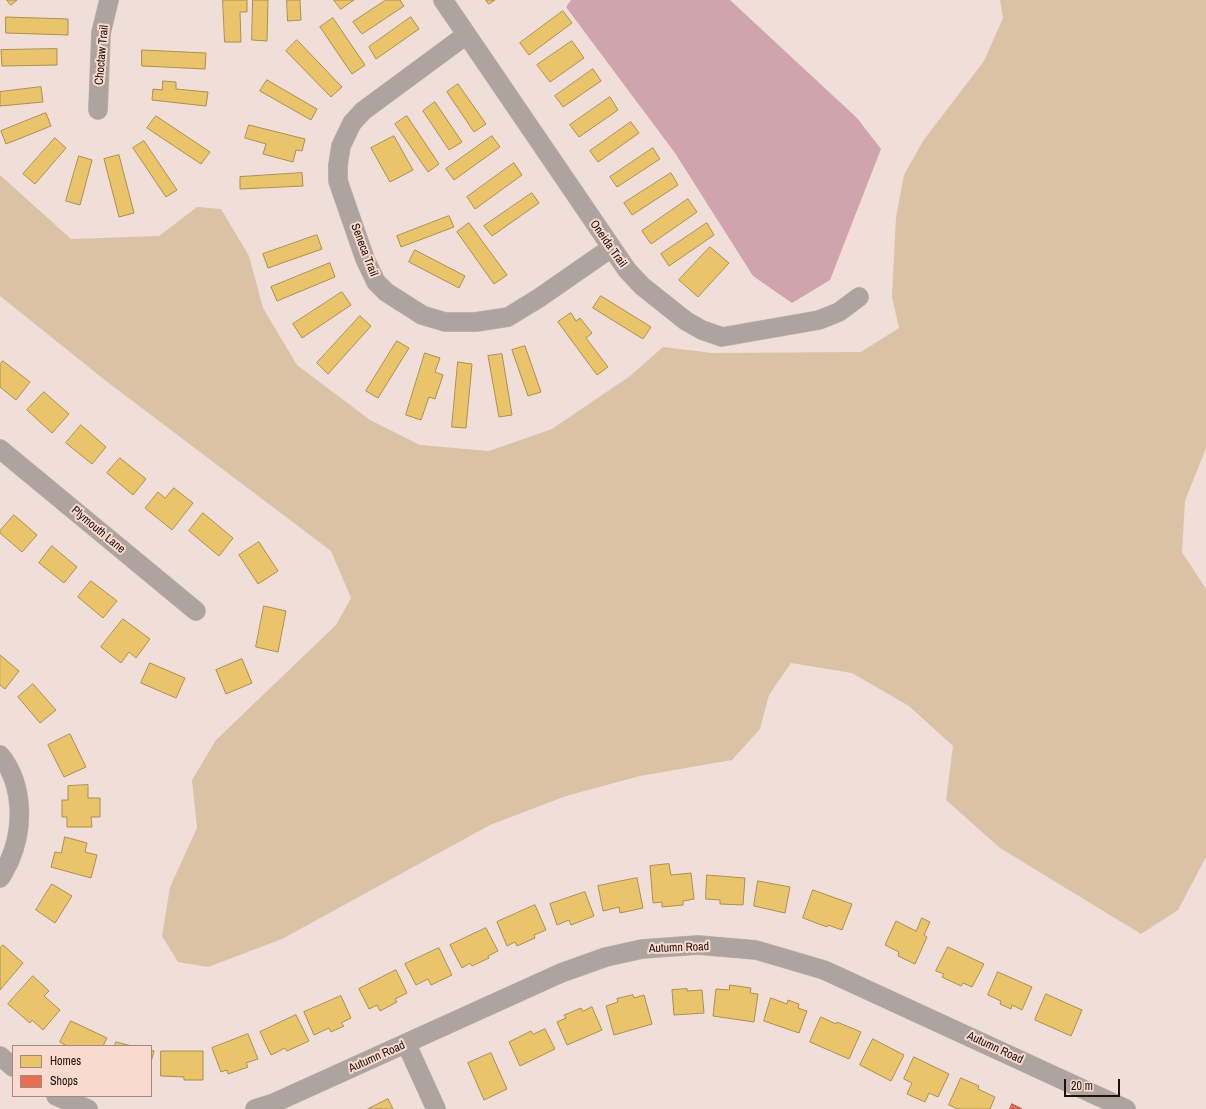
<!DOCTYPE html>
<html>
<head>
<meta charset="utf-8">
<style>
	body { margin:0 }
	#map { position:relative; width:1206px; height:1109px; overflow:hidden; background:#f0dfd9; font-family:"Archivo Narrow",sans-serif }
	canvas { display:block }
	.legend { position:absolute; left:12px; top:1045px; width:140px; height:52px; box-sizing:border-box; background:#fadacf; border:1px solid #a28a81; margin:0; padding:5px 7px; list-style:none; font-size:12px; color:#1e110c }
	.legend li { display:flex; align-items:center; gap:8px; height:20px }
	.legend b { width:20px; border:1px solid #a28a81 }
	.scale { position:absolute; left:1064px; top:1079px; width:56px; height:18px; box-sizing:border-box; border:2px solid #1e110c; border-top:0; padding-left:5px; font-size:12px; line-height:14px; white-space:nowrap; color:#1e110c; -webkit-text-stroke:3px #fadacf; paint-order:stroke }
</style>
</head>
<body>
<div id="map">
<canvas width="1206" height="1109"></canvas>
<ul class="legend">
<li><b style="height:11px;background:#e9c46a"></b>Homes</li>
<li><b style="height:11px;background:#e76f51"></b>Shops</li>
</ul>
<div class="scale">20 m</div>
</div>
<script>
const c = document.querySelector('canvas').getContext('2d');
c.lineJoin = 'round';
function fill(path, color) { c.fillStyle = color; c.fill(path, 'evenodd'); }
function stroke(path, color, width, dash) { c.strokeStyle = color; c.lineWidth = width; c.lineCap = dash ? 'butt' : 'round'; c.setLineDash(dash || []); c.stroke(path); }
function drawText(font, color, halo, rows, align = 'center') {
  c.font = font + ' "Archivo Narrow",sans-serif'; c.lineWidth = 4; c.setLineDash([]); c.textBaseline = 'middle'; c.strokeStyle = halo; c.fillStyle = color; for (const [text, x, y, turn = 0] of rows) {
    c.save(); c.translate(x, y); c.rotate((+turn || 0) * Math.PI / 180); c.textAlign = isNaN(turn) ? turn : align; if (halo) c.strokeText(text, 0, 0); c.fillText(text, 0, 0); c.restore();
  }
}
const forest = new Path2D(`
	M1000,0h206v448l-21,53 -3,51 24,37v268l-28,53 -37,24 -141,-86 -54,-48 7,-54 -44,-40 -57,-33 -61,-10 -22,32 -9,34 -28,31 -92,16 -74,20 -76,29 -208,114 -74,28 -30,-5 -16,-26 8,-49 27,-59 -5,-48 24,-40 120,-115 15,-27 -20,-47 -225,-170 -106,-85v-121l71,64 88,-3 38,-29 24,2 28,47 14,52 34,57 73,55 50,25 69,6 63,-22 78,-53 33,-29 49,6 149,-1 38,-24 -7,-31 4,-80 8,-42 19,-34 61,-80 19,-43z`);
const water = new Path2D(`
	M571,0h159l127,118 24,31 -51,131 -38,23 -39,-27 -78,-123 -109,-146z`);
const homes = new Path2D(`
	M7,0h10l-6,5z
	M223,0h24v12h-7l1,30h-16z
	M253,0h15l-1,41 -15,-1z
	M287,0h13l1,20 -13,1z
	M334,0h20l-13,9z
	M386,0h14l4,6 -42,28 -9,-12z
	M486,0h9l-6,4z
	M563,11l9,12 -43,32 -9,-12z
	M6,17l62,2v16l-62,-2z
	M411,17l8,12 -43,30 -7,-12z
	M333,18l32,47 -13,9 -32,-47z
	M297,40l45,47 -11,10 -45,-46z
	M572,41l12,17 -34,24 -13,-17z
	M57,49v16l-55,1 -1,-16z
	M142,50l64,3 -1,16 -63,-3z
	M593,69l8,12 -38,26 -8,-11z
	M267,80l50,29 -6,11 -51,-29z
	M163,81l13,1v7l32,3 -2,14 -54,-6 1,-11 9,1z
	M458,84l28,40 -12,8 -27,-40z
	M41,87l2,15 -43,4v-14z
	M610,97l8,13 -39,27 -9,-12z
	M435,102l27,40 -13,8 -26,-39z
	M46,113l5,13 -45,18 -5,-13z
	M156,116l54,36 -9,12 -54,-36z
	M407,116l32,48 -11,8 -33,-48z
	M631,122l8,11 -41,29 -8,-11z
	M249,125l56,14 -3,12 -6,-1 -3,12 -30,-8 3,-10 -21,-6z
	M394,136l19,34 -23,12 -19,-34z
	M492,136l8,11 -46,33 -8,-11z
	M55,138l11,10 -31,36 -12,-10z
	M144,141l33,49 -11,7 -33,-49z
	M653,148l7,11 -43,28 -7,-10z
	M119,155l15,58 -15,4 -15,-58z
	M79,156l13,4 -12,45 -14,-4z
	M514,163l8,12 -47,34 -8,-12z
	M302,173l1,13 -63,3v-12z
	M671,173l7,12 -46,30 -8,-12z
	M532,193l7,10 -47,33 -8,-10z
	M688,199l9,13 -46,32 -9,-13z
	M449,216l5,11 -53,20 -4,-11z
	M469,223l38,52 -13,9 -37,-52z
	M707,223l7,12 -45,31 -8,-12z
	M317,235l5,14 -54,19 -5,-14z
	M710,247l19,16 -31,34 -19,-17z
	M415,250l50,26 -6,12 -50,-26z
	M330,263l5,14 -58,24 -6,-14z
	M342,292l9,13 -49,33 -9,-14z
	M601,296l50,31 -8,12 -50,-31z
	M571,313l5,8 4,-3 12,15 -6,5 22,29 -11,8 -39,-53z
	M360,316l11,10 -43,48 -11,-11z
	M397,341l12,7 -31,50 -12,-7z
	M525,346l16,46 -13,4 -16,-46z
	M425,353l15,5 -5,14 8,3 -8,24 -6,-2 -8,23 -15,-5z
	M502,354l10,61 -13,2 -11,-61z
	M3,361l27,21 -14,18 -16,-13v-22z
	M458,362l14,2 -6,64 -14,-1z
	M44,392l25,22 -17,19 -25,-23z
	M81,425l25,22 -14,17 -26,-21z
	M120,458l26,21 -13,16 -26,-22z
	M174,488l19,15 -21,27 -27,-22 13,-16 7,6z
	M203,513l30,25 -14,18 -30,-25z
	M14,515l23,20 -15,17 -22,-19v-2z
	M259,542l19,29 -20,13 -19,-29z
	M52,546l25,21 -13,16 -25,-20z
	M91,581l26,20 -14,17 -25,-21z
	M264,606l22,5 -8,41 -22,-5z
	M123,619l27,20 -14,19 -7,-6 -8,11 -20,-16z
	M0,655l19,16 -14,18 -5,-4z
	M242,659l10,24 -26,11 -10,-24z
	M150,663l35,15 -9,20 -35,-15z
	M33,684l23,26 -16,13 -22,-26z
	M70,734l16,33 -22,10 -16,-32z
	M88,785v13h12v19h-9l1,10h-25v-10h-5v-17h6v-14z
	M65,837l22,6 -2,9 12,3 -6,23 -40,-11 4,-15 6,1z
	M669,864l2,11 20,-2 3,26 -11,2v4l-21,2v-5l-9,1 -3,-37z
	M707,875l38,3 -2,27 -23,-1v-4l-14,-1z
	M637,878l6,30 -23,5 -1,-6 -16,4 -5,-25z
	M758,881l32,6 -5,26 -31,-7z
	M52,884l20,12 -17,27 -19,-13z
	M813,890l39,14 -10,26 -14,-5 -1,2 -24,-9z
	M585,892l9,24 -23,9 -2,-5 -12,5 -7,-21z
	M535,905l11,25 -12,5 1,3 -18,8 -2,-4 -8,4 -10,-24z
	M922,918l8,4 -6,13 3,2 -12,27 -17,-8 1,-4 -14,-7 11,-24 20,10z
	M486,928l12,23 -10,5 1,2 -17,8 -2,-3 -8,5 -12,-23z
	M3,945l20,18 -23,27v-42z
	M948,947l36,17 -12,23 -9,-4 -2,3 -19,-9 2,-3 -8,-3z
	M439,948l13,27 -21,10 -3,-6 -12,6 -11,-21z
	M396,970l11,23 -12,6 2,3 -17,9 -3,-6 -8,4 -10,-20z
	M998,972l34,15 -10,23 -10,-5 -1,4 -11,-5 1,-3 -13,-6z
	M33,976l16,15 -5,5 16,14 -17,20 -11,-10 -2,3 -22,-19z
	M730,985l21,3 -1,5 8,1 -4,28 -41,-6 3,-27 13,1z
	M687,989v2l15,-1 2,23 -30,2 -2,-25z
	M1046,994l36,16 -11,26 -36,-16z
	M633,995l1,3 10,-3 8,29 -38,11 -8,-29 12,-4 -1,-3z
	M341,996l10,22 -10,5 3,3 -13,6 -2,-4 -15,7 -10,-23z
	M771,998l16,6 1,-4 11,4 -1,4 9,3 -8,22 -35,-12z
	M592,1007l10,23 -35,15 -10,-23 9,-4 -2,-3 17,-7 2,3z
	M296,1015l13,26 -22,10 -2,-3 -14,7 -11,-23z
	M821,1017l15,7 1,-2 24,10 -12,27 -39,-17z
	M71,1021l36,17 -4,8h-36l-7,-4z
	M545,1029l10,20 -35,17 -11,-24 22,-11 2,3z
	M248,1034l10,25 -12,4 2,4 -20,7 -1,-4 -6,2 -9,-24z
	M873,1039l31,16 -13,26 -31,-16z
	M116,1042l16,4h-17z
	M151,1050l3,1 -3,11z
	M161,1051h42v29h-19v-3l-23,-1z
	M491,1053l16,36 -23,11 -16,-37z
	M914,1057l35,17 -11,23 -9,-4 -4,9 -18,-8 5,-11 -8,-4z
	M961,1078l18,8 -1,3 17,8 -5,12h-32l-9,-4z
	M388,1099l5,10h-25z`);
const shops = new Path2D(`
	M1012,1104l10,5h-12z`);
const minor = new Path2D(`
	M443,0l184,270 15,16 44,35 16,9 20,7 97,-17 20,-8 20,-15
	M466,35l-103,76 -11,12 -11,23 -3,19v16l27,78 11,23 10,10 36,23 23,7h31l32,-5 31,-19 72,-50
	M98,110l3,-77 8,-33
	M0,449l196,162
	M0,755c24,29 24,74 9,107 -3,5 -5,11 -9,16
	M406,1043l30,66
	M0,1056l13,11
	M56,1096l32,13
	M255,1109l19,-6 287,-130 45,-16 36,-8 56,-4 58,5 68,20 302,139`);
const streetNames = [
	["Choctaw Trail",102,55,-85],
	["Oneida Trail",608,244,55],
	["Seneca Trail",364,250,69],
	["Plymouth Lane",98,530,40],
	["Autumn Road",679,948,-2],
	["Autumn Road",995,1048,25],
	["Autumn Road",377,1057,-24]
];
fill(forest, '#dac2a5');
fill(water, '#d0a4ac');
fill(homes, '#e9c46a');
stroke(homes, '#ac8e4e', 1);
fill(shops, '#e76f51');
stroke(shops, '#ab533c', 1);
stroke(minor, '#c9bbb6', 20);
stroke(minor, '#ada49f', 19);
drawText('12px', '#1e110c', '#fadacf', streetNames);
</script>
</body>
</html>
